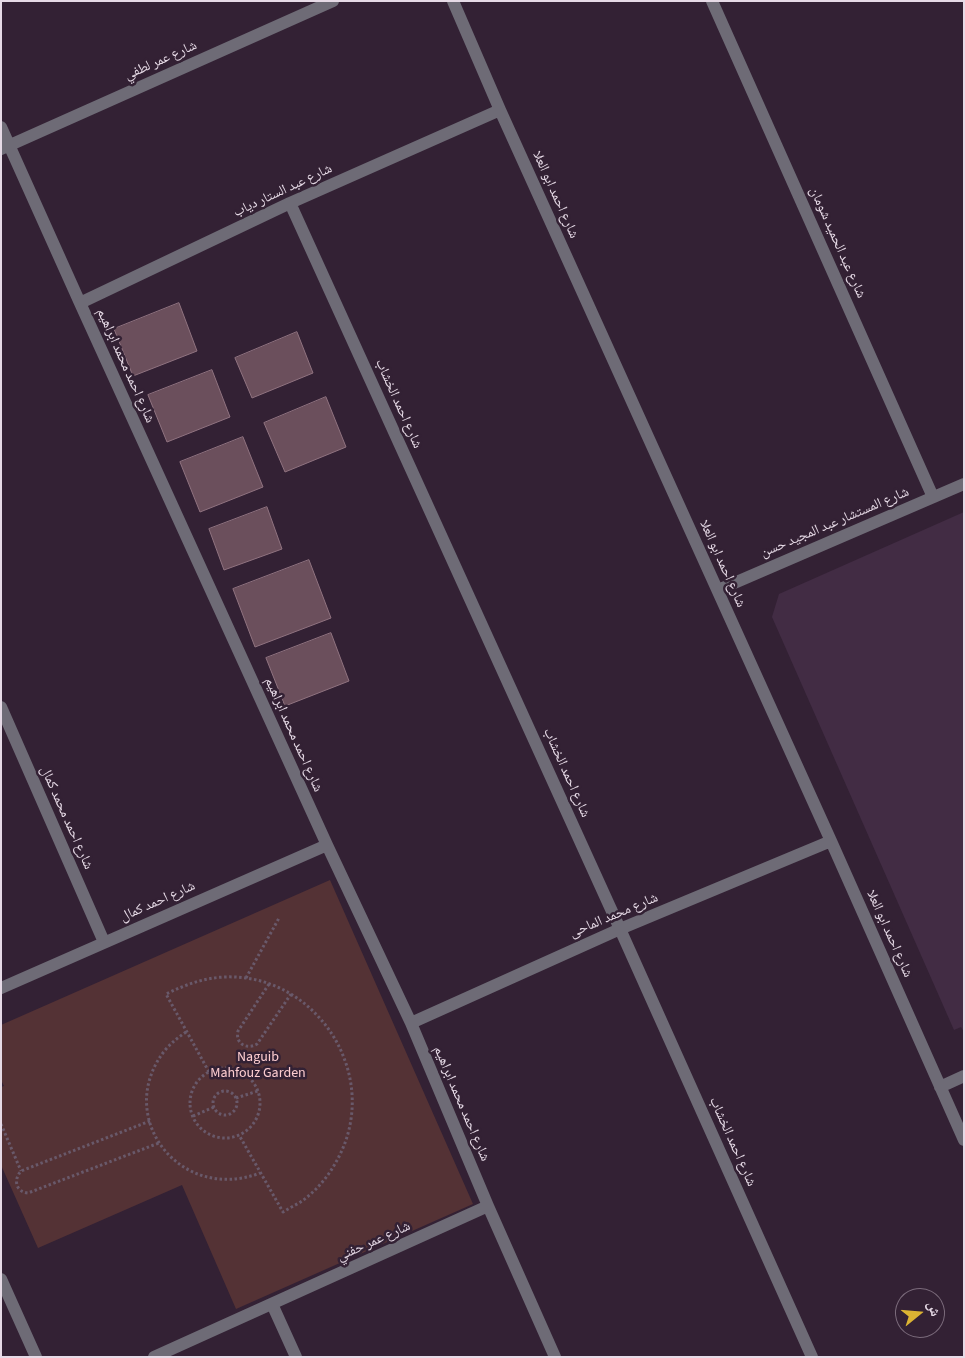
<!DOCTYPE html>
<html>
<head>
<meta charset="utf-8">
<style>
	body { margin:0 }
	#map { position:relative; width:965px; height:1358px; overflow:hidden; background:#332134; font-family:"Source Sans 3","Noto Naskh Arabic",sans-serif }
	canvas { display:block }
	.frame { position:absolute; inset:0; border:2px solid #e6dae6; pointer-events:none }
	.north { position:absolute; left:895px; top:1288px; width:50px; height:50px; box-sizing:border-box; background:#332134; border:1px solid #7b6b7b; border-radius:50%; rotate:73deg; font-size:14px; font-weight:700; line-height:20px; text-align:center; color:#e6dae6 }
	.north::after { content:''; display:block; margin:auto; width:18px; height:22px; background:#dbb333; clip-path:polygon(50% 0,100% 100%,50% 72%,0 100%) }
</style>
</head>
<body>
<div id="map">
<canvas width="965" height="1358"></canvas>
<div class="frame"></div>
<div class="north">ش</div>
</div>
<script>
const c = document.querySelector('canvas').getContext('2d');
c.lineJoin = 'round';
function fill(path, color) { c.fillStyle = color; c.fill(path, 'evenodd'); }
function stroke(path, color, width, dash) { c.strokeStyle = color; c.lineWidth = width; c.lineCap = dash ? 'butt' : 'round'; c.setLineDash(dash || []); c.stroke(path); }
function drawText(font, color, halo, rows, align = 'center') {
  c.font = font + ' "Source Sans 3","Noto Naskh Arabic",sans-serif'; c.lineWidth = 5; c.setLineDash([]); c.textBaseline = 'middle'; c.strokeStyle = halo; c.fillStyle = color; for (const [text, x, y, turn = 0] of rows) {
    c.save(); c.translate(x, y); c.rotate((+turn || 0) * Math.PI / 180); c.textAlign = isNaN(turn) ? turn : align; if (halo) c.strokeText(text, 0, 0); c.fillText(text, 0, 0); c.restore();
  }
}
const built = new Path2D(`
	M964,512v520l-3,-5 -7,3 -182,-413 7,-23z`);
const green = new Path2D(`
	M330,880l143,324 -237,105 -54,-124 -144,63 -37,-83v-78l3,-1 -3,-6v-55z`);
const building = new Path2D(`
	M179,303l18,48 -64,25 -19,-47z
	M297,332l16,41 -61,25 -17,-40z
	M212,370l18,47 -63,25 -19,-47z
	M326,397l20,50 -61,25 -21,-49z
	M243,437l20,50 -63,25 -20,-50z
	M267,507l15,42 -58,21 -15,-41z
	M309,560l22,58 -76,29 -22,-58z
	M331,633l18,48 -64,25 -19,-48z`);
const path = new Path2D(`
	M246,978l33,-60
	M269,984l-31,47c-3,13 9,19 19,13l34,-50
	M186,1032c-7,5 -14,10 -20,17 -54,66 13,155 94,124
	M190 1103a35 35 0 1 1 70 0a35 35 0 1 1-70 0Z
	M209,1072l-43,-78c19,-9 37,-16 58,-17 85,-4 149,83 122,163 -8,23 -23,46 -44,61 -6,4 -13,7 -19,11l-44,-77
	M213 1103a12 12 0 1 1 24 0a12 12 0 1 1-24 0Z
	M236,1098l22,-7
	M193,1116l21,-9
	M150,1121l-129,50c-8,9 -5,21 7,22l131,-50
	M1,1124l20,47`);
const minor = new Path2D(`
	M453,1l47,109 331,731 133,299
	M712,1l221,496
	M1,127l79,176 247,542 84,178 77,183 67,151
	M1,149l332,-148
	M290,203l330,726 192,428
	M80,303l210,-100 210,-93
	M718,590l246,-106
	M1,707l103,235
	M1,988l326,-143
	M411,1023l209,-94 211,-88
	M940,1087l24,-11
	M1,1279l35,78
	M272,1304l24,53
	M154,1357l334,-151`);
const streetNames = [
	["شارع عمر لطفي",161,61,-24],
	["شارع عبد الستار دياب",283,191,-25],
	["شارع احمد ابو العلا",555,195,66],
	["شارع عبد الحميد شومان",837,243,66],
	["شارع احمد محمد ابراهيم",125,366,66],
	["شارع احمد الخشاب",398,404,66],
	["شارع المستشار عبد المجيد حسن",835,523,-23],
	["شارع احمد ابو العلا",722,564,66],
	["شارع احمد محمد ابراهيم",293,735,66],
	["شارع احمد الخشاب",566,773,66],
	["شارع احمد محمد كمال",66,818,66],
	["شارع احمد كمال",158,902,-24],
	["شارع محمد الماحى",614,916,-23],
	["شارع احمد ابو العلا",889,934,66],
	["شارع احمد محمد ابراهيم",461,1104,67],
	["شارع احمد الخشاب",732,1142,66],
	["شارع عمر حفني",374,1242,-24]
];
const parkNames = [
	["Naguib",258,1058],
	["Mahfouz Garden",258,1074]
];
fill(built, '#422c44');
fill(green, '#543235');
fill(building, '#6b4f5c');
stroke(building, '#907380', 1);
stroke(path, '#69596a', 3, [2.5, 2.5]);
stroke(minor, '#6e6b76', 12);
drawText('14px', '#e6dae6', '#332134', streetNames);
drawText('14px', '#fdcdd0', '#332134', parkNames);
</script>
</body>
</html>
